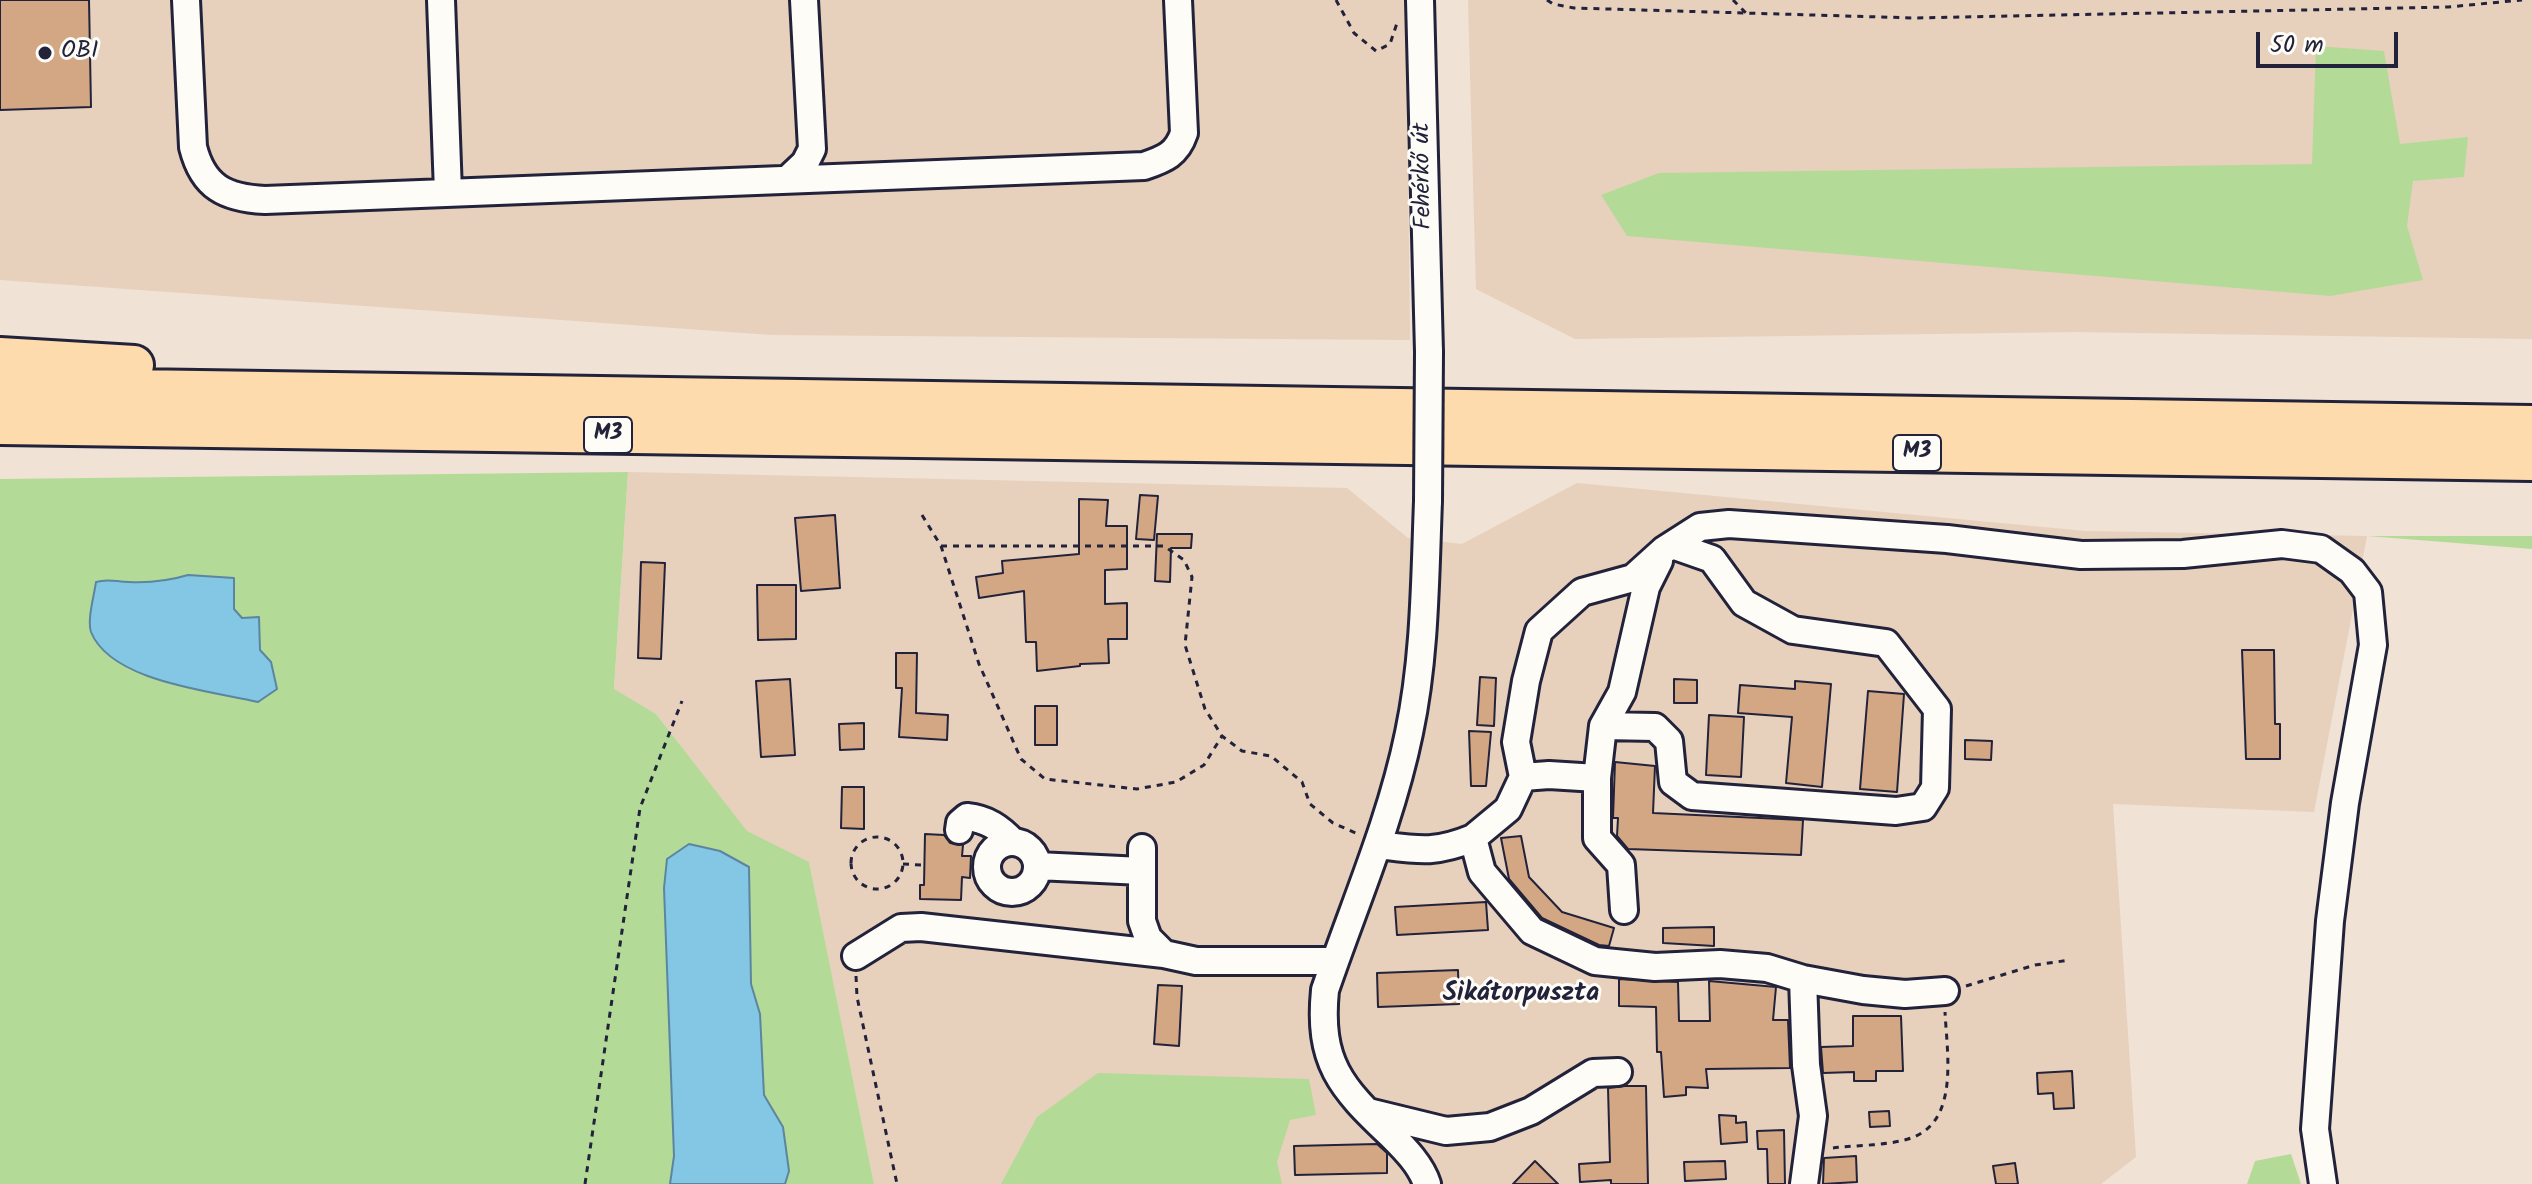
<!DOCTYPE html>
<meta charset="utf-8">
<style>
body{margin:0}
#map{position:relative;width:2532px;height:1184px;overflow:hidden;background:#f0e2d4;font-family:Kalam,sans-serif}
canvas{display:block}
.scale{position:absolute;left:2256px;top:32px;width:142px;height:36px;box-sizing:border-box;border:4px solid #22223b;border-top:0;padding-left:10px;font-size:24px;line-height:28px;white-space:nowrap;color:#22223b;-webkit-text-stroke:6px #fdfcf7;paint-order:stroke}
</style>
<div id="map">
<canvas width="2532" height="1184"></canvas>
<div class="scale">50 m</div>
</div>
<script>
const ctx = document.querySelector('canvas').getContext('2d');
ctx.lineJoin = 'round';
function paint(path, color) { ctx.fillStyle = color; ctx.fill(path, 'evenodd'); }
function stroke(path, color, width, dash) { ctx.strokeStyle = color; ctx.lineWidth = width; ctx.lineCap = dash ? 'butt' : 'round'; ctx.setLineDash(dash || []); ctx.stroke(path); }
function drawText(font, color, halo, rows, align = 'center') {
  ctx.font = font + ' Kalam,sans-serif'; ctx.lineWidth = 6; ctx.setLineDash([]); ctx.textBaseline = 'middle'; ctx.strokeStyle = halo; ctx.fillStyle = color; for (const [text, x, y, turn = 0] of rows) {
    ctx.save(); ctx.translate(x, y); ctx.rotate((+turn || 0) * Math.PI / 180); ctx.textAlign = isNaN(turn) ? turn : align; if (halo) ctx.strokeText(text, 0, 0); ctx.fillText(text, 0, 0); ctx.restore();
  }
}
const built = new Path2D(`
 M 0,0 L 1406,0 L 1410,340 L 772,335 L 0,280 Z
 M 1468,0 L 2532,0 L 2532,339 L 2074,332 L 1575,339 L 1476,289 Z
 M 628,472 L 1347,488 L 1408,538 L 1462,544 L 1577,483 L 2085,531 L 2367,536 L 2314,812 L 2113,804 L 2136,1157 L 2101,1184 L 874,1184 L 809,863 L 747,832 L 656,714 L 614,690 Z`);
const green = new Path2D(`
 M 2316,46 L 2384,51 L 2400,144 L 2468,137 L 2464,177 L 2413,181 L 2407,226 L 2423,280 L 2330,296 L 1627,236 L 1601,195 L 1659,173 L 2312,164 Z
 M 628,472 L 614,689 L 656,714 L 747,831 L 809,862 L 874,1184 L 0,1184 L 0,479 Z
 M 2367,536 L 2532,536 L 2532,549 Z
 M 1098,1073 L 1309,1079 L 1316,1115 L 1290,1120 L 1277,1162 L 1282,1184 L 1001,1184 L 1037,1117 Z
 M 2291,1154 L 2301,1184 L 2247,1184 L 2255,1161 Z`);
const water = new Path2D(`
 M 188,575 L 234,578 L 234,609 L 242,618 L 259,617 L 260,650 L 271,662 L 277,689 L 258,702 C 212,691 111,682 91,632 C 87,620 94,596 96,582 C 108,578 117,582 129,582 C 150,583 168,581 188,575 Z
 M 689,844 L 720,851 L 749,867 L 751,984 L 760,1014 L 764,1095 L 783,1127 L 789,1171 L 785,1184 L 670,1184 L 674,1156 L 664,888 L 667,859 Z`);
const building = new Path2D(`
 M 0,0 L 89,0 L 91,107 L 0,110 Z
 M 1140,495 L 1158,496 L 1154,540 L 1136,539 Z
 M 1079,499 L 1108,500 L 1106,526 L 1127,526 L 1127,569 L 1105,570 L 1105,604 L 1127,603 L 1127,639 L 1108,639 L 1109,663 L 1080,664 L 1080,666 L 1037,671 L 1036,642 L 1026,642 L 1024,591 L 979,598 L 976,577 L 1003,573 L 1002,561 L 1079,554 Z
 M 835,515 L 840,588 L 801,591 L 795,518 Z
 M 1157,534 L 1192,534 L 1191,548 L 1171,548 L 1170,582 L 1155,581 Z
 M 641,562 L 665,563 L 661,659 L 638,658 Z
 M 757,585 L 796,585 L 796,639 L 758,640 Z
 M 2242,650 L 2274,650 L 2275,724 L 2280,724 L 2280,759 L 2246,759 Z
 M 896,653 L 917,653 L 916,713 L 948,715 L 947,740 L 899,737 L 902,688 L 896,688 Z
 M 1480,677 L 1496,678 L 1494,726 L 1477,725 Z
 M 790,679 L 795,755 L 761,757 L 756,681 Z
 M 1674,679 L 1697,680 L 1697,703 L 1674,703 Z
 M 1795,681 L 1831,684 L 1822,787 L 1786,783 L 1792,717 L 1738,713 L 1740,685 L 1795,689 Z
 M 1868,691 L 1904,694 L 1897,792 L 1860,789 Z
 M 1035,706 L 1057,706 L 1057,745 L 1035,745 Z
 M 1709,715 L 1744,717 L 1741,777 L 1706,775 Z
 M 864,723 L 864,749 L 840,750 L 839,724 Z
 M 1469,731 L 1491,732 L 1486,786 L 1471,786 Z
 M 1965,740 L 1992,741 L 1991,760 L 1965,759 Z
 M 1615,762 L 1655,766 L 1653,813 L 1803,820 L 1801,855 L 1628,849 L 1617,836 L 1618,818 L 1613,818 Z
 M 842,787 L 864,787 L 864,829 L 841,828 Z
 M 925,834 L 944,835 L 950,843 L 963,845 L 962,856 L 971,856 L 970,878 L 962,877 L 961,900 L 920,899 L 920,885 L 924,885 Z
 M 1521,836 L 1529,877 L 1562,912 L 1614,928 L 1609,946 L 1599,945 L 1542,918 L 1509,879 L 1501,838 Z
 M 1486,902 L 1488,930 L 1397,935 L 1395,907 Z
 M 1714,927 L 1714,946 L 1663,943 L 1663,928 Z
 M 1458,970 L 1459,1004 L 1378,1007 L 1377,973 Z
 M 1619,979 L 1678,982 L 1679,1021 L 1710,1021 L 1709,981 L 1776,987 L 1773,1020 L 1788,1020 L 1790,1068 L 1706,1069 L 1708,1088 L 1686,1087 L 1686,1095 L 1664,1097 L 1661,1052 L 1657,1052 L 1656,1007 L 1619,1006 Z
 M 1158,985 L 1182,986 L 1179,1046 L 1154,1044 Z
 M 1853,1016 L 1901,1016 L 1903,1071 L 1876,1071 L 1876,1081 L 1854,1081 L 1854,1072 L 1823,1073 L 1821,1047 L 1853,1046 Z
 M 2072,1071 L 2074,1108 L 2054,1109 L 2053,1093 L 2038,1094 L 2037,1073 Z
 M 1625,1086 L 1646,1086 L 1648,1184 L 1611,1184 L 1611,1180 L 1580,1182 L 1579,1164 L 1610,1162 L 1608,1088 Z
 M 1889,1111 L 1890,1126 L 1870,1127 L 1869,1112 Z
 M 1719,1115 L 1736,1116 L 1736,1123 L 1746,1122 L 1747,1142 L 1721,1144 Z
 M 1784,1130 L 1785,1184 L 1768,1184 L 1767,1149 L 1758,1149 L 1757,1131 Z
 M 1377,1144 L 1387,1153 L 1387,1173 L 1295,1175 L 1294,1146 Z
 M 1856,1156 L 1857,1182 L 1823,1184 L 1824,1158 Z
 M 1535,1161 L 1558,1184 L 1513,1184 Z
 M 1725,1161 L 1726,1179 L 1685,1181 L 1684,1162 Z
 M 2015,1163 L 2018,1184 L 1996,1184 L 1993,1166 Z`);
const path = new Path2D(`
 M 1336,0 L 1354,33 L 1376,51 L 1390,44 L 1397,23
 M 1547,0 L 1553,4 L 1574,8 L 1915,18 L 2448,7 L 2522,0
 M 1733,0 L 1747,14
 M 922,515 L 941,546 L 979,664 L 1021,759 L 1045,779 L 1137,789 L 1176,782 L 1204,765 L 1222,736
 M 941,546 L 1164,546 L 1184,560 L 1192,577 L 1185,645 L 1205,709 L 1222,736 L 1242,751 L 1271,756 L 1302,782 L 1310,804 L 1333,823 L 1358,834
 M851 863a26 26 0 1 1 52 0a26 26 0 1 1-52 0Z
 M 903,864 L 922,865
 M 856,976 L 857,997 L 897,1184
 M 1966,986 L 2035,965 L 2070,960
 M 1833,1148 C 1857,1145 1884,1146 1908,1139 C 1960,1124 1947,1054 1945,1012
 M 585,1184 L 640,808 L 682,701`);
const minor = new Path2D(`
 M 186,0 L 193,147 C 203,187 225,198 265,200 L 1144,166 C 1165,159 1177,154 1184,133 L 1178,0
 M 441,0 L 448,192
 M 1420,0 L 1429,352
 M 788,179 L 805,163 L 812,149 L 804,0
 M 1603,726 L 1655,727 L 1669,741 L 1673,782 L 1692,796 L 1896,811 L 1923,807 L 1935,788 L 1937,709 L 1886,643 L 1793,630 L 1744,603 L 1712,559 L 1672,545
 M 1523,777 L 1516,742 L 1526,681 L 1539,631 L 1582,592 L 1633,578 L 1664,550 L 1700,527 L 1729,524 L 1947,539 L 2081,555 L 2183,554 L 2282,544 L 2321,549 L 2352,571 L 2368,592 L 2373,645 L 2345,803 L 2330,921 L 2315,1129 L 2323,1184
 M 1597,778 L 1603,726 L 1622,692 L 1646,587 L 1659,561
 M 959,830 L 960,823 L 967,817 C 987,819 1000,828 1013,842
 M 1473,838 L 1508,809 L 1523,777 L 1549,775 L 1597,778 L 1597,838 L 1621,865 L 1624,910
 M987 867a25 25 0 1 1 50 0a25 25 0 1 1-50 0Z
 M 1378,845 C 1418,850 1434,854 1473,838 L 1482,872 L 1532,931 L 1595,961 L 1655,967 L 1720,964 L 1767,968 L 1803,979 L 1863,990 L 1905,994 L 1945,991
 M 1142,848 L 1142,921 L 1148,938 L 1164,954 L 1196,961 L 1335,961
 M 1037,866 L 1142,871
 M 856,956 L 901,928 L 921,927 L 1164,954
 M 1803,979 L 1806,1065 L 1813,1116 L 1804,1184
 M 1368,1112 L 1446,1131 L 1490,1127 L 1531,1111 L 1593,1073 L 1618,1072
 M 1427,1184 C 1421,1165 1405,1149 1391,1135 C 1340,1087 1318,1062 1325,990 C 1354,905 1391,821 1409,733 C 1425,658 1425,579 1428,501`);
const highway = new Path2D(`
 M 0,357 L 134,365
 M 0,387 L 2532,425
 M 0,425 L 2532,461`);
const minorBridge = new Path2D(`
 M 1428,501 L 1429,352`);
const markers = [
 [45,53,8,"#22223b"]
];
const shields = [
 [608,435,48],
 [1917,453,48]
];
const shieldNames = [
 ["M3",608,435],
 ["M3",1917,453]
];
const poiNames = [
 ["OBI",61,53]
];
const streetNames = [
 ["Fehérkő út",1425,176,-91]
];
const neighbourhoodNames = [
 ["Sikátorpuszta",1521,996]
];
paint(built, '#e7d0bc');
paint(green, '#b3db97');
paint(water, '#83c7e4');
stroke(water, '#5c85a0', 2);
paint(building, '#d3a784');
stroke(building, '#22223b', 2);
stroke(minor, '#22223b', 32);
stroke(highway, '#22223b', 44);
stroke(path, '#22223b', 3, [6, 6]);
stroke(minor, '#fdfcf7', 26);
stroke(highway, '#fedbac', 38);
stroke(minorBridge, '#22223b', 32, []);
stroke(minorBridge, '#fdfcf7', 26);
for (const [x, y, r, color] of markers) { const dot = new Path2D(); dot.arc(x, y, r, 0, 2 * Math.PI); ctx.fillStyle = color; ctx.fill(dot); stroke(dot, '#fdfcf7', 3); }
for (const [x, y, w] of shields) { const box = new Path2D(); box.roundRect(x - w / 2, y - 18, w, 36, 6); ctx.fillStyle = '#fdfcf7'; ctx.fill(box); stroke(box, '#22223b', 2); }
drawText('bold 22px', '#22223b', null, shieldNames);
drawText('24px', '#22223b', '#fdfcf7', poiNames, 'left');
drawText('24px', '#22223b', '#fdfcf7', streetNames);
drawText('bold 26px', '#22223b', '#fdfcf7', neighbourhoodNames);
</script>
